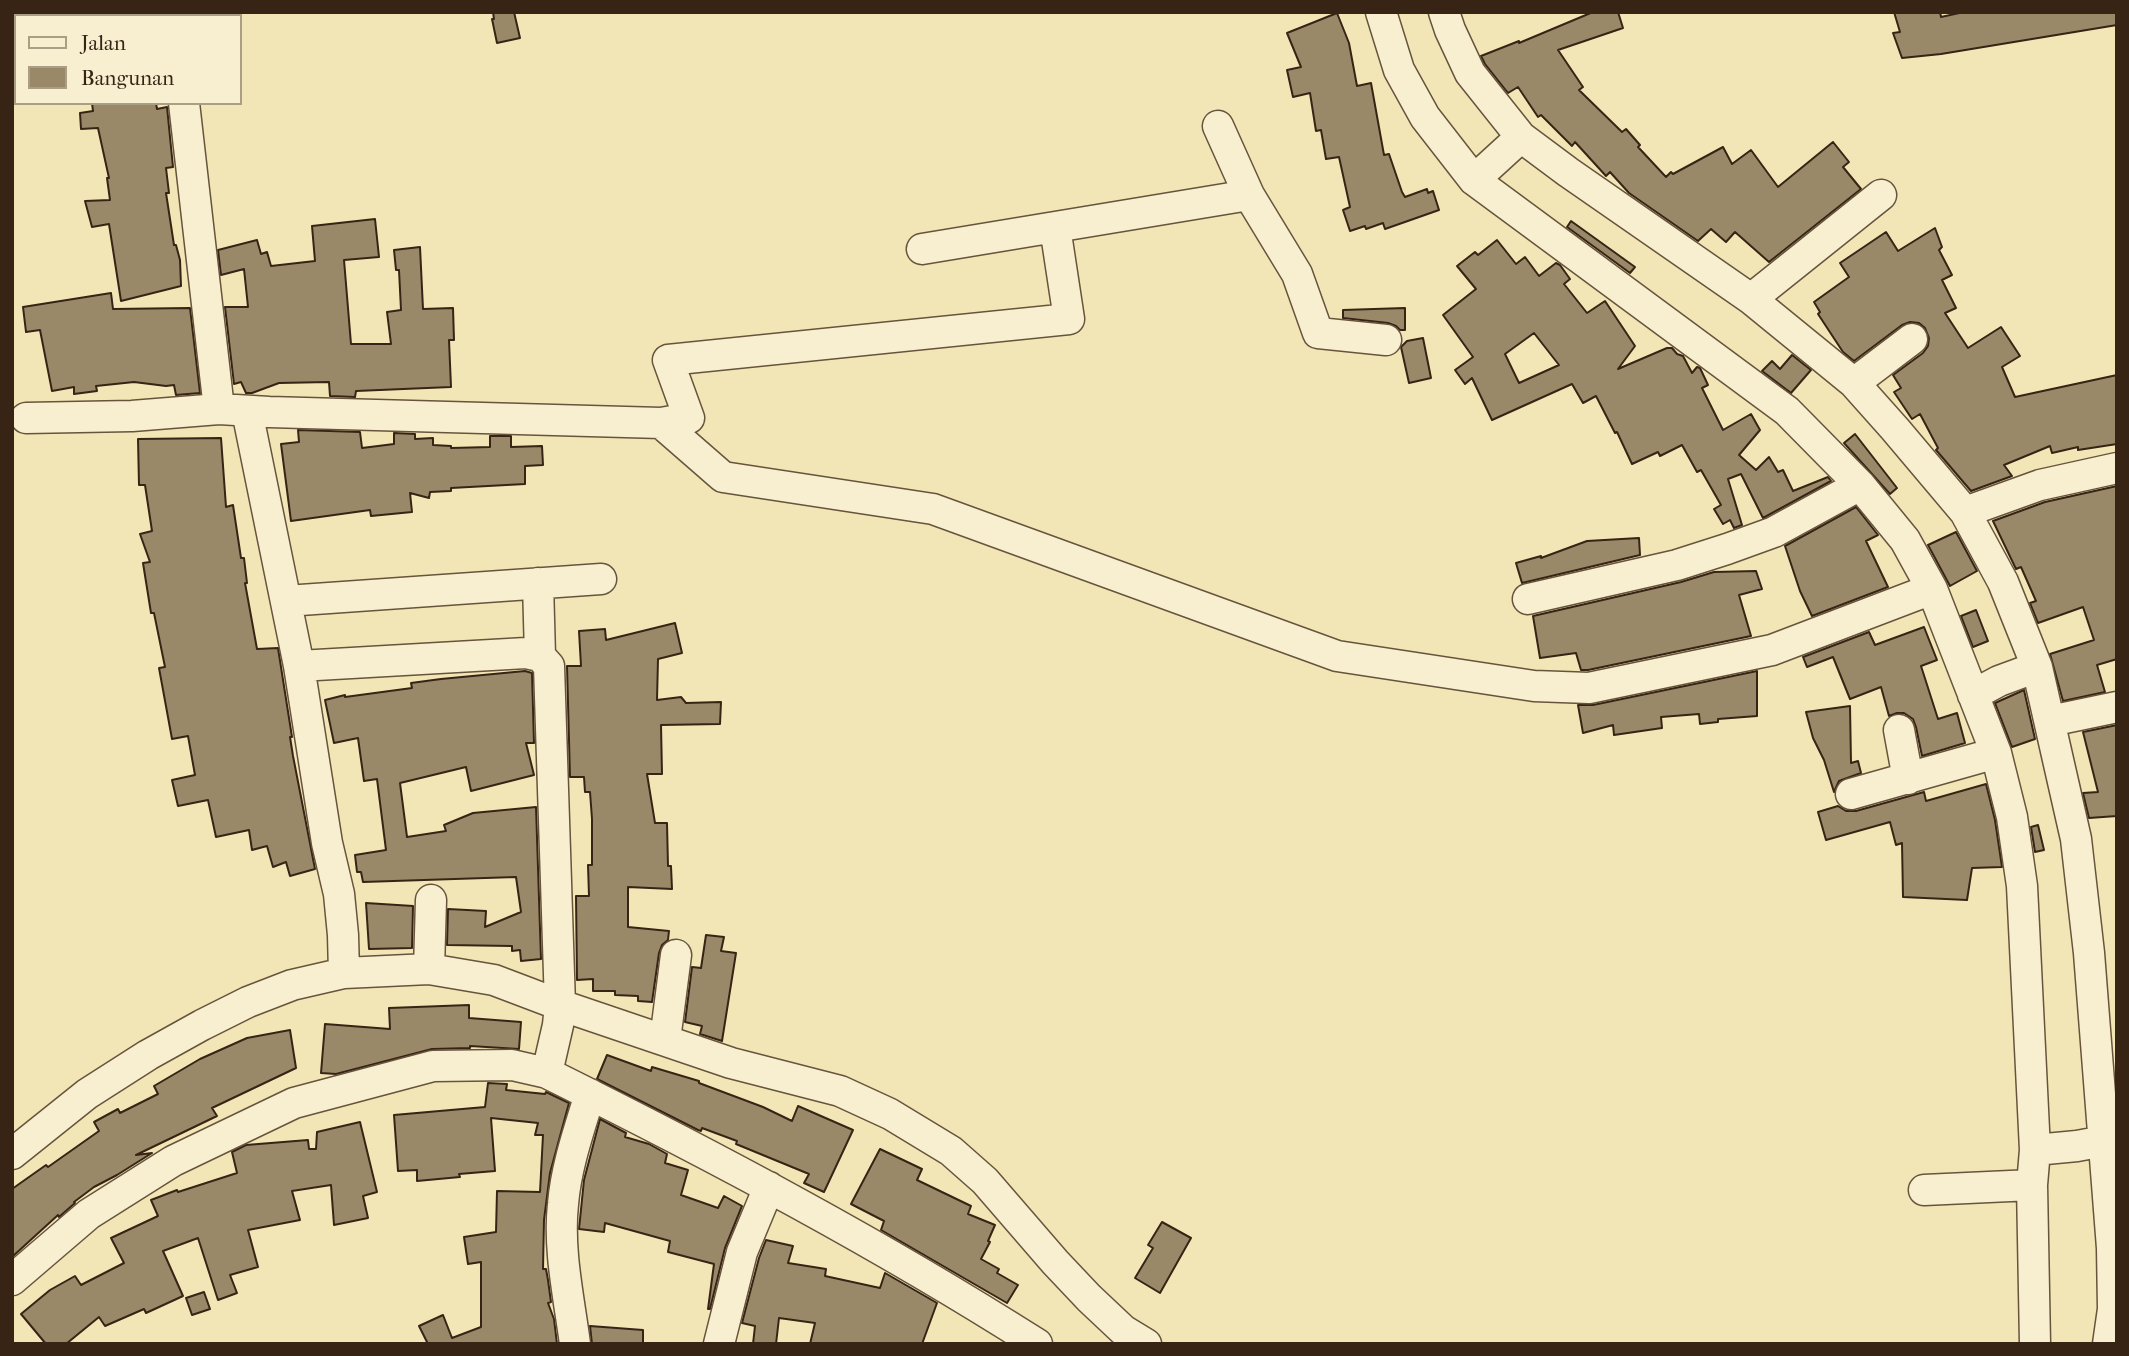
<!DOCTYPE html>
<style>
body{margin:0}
#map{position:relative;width:2129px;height:1356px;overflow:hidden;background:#f3e6b6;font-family:"IM FELL French Canon",serif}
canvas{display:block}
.frame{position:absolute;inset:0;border:14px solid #372415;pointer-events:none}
.legend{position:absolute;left:14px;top:14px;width:228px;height:91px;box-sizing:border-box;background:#f7efd0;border:2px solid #aa9e85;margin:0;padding:9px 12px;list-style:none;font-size:21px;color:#372415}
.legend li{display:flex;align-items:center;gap:14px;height:35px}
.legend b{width:35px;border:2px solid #aa9e85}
</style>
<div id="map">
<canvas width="2129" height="1356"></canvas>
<div class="frame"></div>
<ul class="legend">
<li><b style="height:9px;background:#f7efd0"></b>Jalan</li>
<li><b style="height:19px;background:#998969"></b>Bangunan</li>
</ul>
</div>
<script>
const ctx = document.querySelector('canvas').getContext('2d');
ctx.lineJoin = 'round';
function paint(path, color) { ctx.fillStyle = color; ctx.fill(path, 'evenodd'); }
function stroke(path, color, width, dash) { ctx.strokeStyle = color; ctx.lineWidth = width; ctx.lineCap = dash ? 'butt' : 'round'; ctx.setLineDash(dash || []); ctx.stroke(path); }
const building = new Path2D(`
 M 493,12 L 514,12 L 520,38 L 497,43 L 492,19 L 494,19 Z
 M 1593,12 L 1618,12 L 1623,28 L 1558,50 L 1583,87 L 1579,90 L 1622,132 L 1626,129 L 1640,145 L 1638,147 L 1666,177 L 1671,172 L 1673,174 L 1723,147 L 1732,164 L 1751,150 L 1778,187 L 1833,142 L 1849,162 L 1843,167 L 1861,189 L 1769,262 L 1735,232 L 1726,242 L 1711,229 L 1698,241 L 1629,193 L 1610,172 L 1606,176 L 1575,142 L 1572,146 L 1541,115 L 1538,117 L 1518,87 L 1508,93 L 1485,64 L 1481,56 L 1519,41 L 1519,43 Z
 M 1894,12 L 1940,12 L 1941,17 L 1964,12 L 2117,12 L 2117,25 L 1941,54 L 1902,58 L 1893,33 L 1900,32 Z
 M 1337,13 L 1349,43 L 1357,86 L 1371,83 L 1384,155 L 1389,154 L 1402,192 L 1405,197 L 1427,189 L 1428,193 L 1433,191 L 1439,210 L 1385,229 L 1383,223 L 1366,229 L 1365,226 L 1350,231 L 1343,210 L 1350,207 L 1339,157 L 1326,159 L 1321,130 L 1316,131 L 1310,93 L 1293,97 L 1287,70 L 1301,67 L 1287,33 Z
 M 92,103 L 156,103 L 157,109 L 167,107 L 173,167 L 166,168 L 169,193 L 166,193 L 174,245 L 176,245 L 180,260 L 181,286 L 121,301 L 109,224 L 92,227 L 85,201 L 110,200 L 107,178 L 109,178 L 98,128 L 81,129 L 80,113 L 93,111 Z
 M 375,219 L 379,257 L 344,260 L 351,344 L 391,344 L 387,312 L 401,310 L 399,270 L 396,270 L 394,250 L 420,247 L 423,309 L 453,308 L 454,340 L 449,340 L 451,387 L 356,391 L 355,397 L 330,396 L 329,382 L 279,383 L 252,393 L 246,393 L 241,382 L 234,384 L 225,307 L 248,307 L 244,269 L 221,275 L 218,250 L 257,240 L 261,254 L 267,252 L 271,266 L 315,261 L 312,226 Z
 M 1571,221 L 1635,267 L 1630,273 L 1567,227 Z
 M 1935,228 L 1942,247 L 1939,250 L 1952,275 L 1942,280 L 1956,308 L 1945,313 L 1968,348 L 2001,327 L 2020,356 L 2002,367 L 2015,397 L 2117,375 L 2117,444 L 2078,450 L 2078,447 L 2052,453 L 2050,446 L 2004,465 L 2012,476 L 1971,491 L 1936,450 L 1938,448 L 1920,414 L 1912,419 L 1894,392 L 1901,388 L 1893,375 L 1923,353 L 1928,346 L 1929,338 L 1925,328 L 1919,323 L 1910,322 L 1902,325 L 1854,361 L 1843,352 L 1818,314 L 1820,312 L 1814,302 L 1849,277 L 1840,263 L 1886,232 L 1898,251 Z
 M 1497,240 L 1516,264 L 1525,257 L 1539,276 L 1556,263 L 1560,265 L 1570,279 L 1564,284 L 1587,313 L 1605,301 L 1635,346 L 1618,369 L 1667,348 L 1672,348 L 1677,354 L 1683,356 L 1692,373 L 1697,367 L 1700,368 L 1708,385 L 1702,388 L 1723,430 L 1751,414 L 1760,430 L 1739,455 L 1756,470 L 1769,457 L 1778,472 L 1783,470 L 1793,491 L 1828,477 L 1831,481 L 1763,518 L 1741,474 L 1728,479 L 1742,525 L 1734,528 L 1730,520 L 1723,524 L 1714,509 L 1721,505 L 1701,470 L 1697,472 L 1682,445 L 1660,456 L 1658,452 L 1632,464 L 1617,432 L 1615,433 L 1596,396 L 1583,403 L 1572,384 L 1492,420 L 1472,378 L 1465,384 L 1455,370 L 1473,357 L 1443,315 L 1476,289 L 1457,266 L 1475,252 L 1478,255 ZM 1534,333 L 1559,365 L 1519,383 L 1505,354 Z
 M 111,293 L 113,309 L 190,308 L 200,393 L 176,395 L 174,385 L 166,386 L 134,382 L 96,386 L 97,391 L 74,394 L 74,387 L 52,391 L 40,330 L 26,332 L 23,307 Z
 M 1405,308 L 1405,330 L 1400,330 L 1396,326 L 1388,323 L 1343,318 L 1343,310 Z
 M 1423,338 L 1431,378 L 1409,383 L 1401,347 L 1407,341 Z
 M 1792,355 L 1811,370 L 1791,393 L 1762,371 L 1772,361 L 1780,369 Z
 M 298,430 L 360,432 L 362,448 L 394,444 L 394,433 L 415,434 L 415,439 L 433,438 L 433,445 L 451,446 L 451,448 L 490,447 L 490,436 L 511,436 L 511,447 L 542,446 L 543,465 L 525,466 L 525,484 L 451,488 L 451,491 L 430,492 L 429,498 L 410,493 L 412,512 L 371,516 L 370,510 L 291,521 L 281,444 L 299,442 Z
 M 1855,434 L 1897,488 L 1890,494 L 1844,443 Z
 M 221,438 L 226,507 L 233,505 L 241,558 L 244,558 L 247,583 L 245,583 L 257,649 L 278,648 L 292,737 L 290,737 L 293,756 L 315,869 L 290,876 L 286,862 L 273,867 L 267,846 L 252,850 L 249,830 L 216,837 L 208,800 L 178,806 L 172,780 L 195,775 L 188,736 L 172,739 L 159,668 L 165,667 L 154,613 L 151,613 L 143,563 L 150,562 L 140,534 L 152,531 L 145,485 L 139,485 L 138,439 Z
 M 2117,486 L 2117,659 L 2097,665 L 2105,692 L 2063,701 L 2050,654 L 2094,640 L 2083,607 L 2038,623 L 2030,603 L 2036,601 L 2021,567 L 2016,569 L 1993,521 L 2045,502 Z
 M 1856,507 L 1878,535 L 1866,541 L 1888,587 L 1812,616 L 1800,591 L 1785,546 Z
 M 1956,532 L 1977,571 L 1950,586 L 1928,545 Z
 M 1639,538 L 1640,555 L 1522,583 L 1516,563 L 1541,556 L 1541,558 L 1587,541 Z
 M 1756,571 L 1762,589 L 1739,595 L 1751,636 L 1588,670 L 1581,670 L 1576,653 L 1540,658 L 1533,616 L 1681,582 L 1714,572 Z
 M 1976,610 L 1988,641 L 1973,647 L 1961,616 Z
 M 675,623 L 682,653 L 658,659 L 657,700 L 681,697 L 686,703 L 721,702 L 720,724 L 661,725 L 662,774 L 647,774 L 655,823 L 667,823 L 668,866 L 671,866 L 672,889 L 628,887 L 628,927 L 669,931 L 668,940 L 662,945 L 659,953 L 652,1002 L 638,1001 L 638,996 L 615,995 L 615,991 L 593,991 L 593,979 L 577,980 L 576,896 L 589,896 L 588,865 L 592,865 L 592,819 L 590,792 L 585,792 L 584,777 L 570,777 L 567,666 L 581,666 L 579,631 L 605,629 L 606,640 Z
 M 1924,627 L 1937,660 L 1921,666 L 1938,719 L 1957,713 L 1965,743 L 1922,756 L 1916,727 L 1913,719 L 1904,713 L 1897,713 L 1889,716 L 1881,687 L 1850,699 L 1833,657 L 1807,667 L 1803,657 L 1869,632 L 1875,645 Z
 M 525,671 L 532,673 L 534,743 L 526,743 L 534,775 L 471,791 L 466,767 L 400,783 L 407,837 L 446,831 L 444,825 L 473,813 L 536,807 L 541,959 L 521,961 L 520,950 L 512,951 L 512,946 L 447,945 L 448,909 L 486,911 L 485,927 L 521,912 L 516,877 L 363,882 L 361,872 L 357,872 L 355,855 L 386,850 L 377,779 L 364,781 L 358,738 L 334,743 L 325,700 L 345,695 L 345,697 L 412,688 L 411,683 L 441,679 Z
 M 1757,671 L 1757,716 L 1718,719 L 1718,722 L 1700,724 L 1699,714 L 1661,717 L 1662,728 L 1614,735 L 1613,725 L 1583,733 L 1578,705 L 1593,705 Z
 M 2024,690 L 2035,739 L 2012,747 L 1995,703 Z
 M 1850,706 L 1851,763 L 1858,761 L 1861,773 L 1839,781 L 1834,792 L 1824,760 L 1813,738 L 1806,712 Z
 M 2117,725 L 2117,816 L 2089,818 L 2083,793 L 2098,792 L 2083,732 Z
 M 1986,784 L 1995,820 L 2002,867 L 1972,868 L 1967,900 L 1903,897 L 1902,843 L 1896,845 L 1890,822 L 1826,840 L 1818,812 L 1838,806 L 1846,811 L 1856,811 L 1924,792 L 1926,801 Z
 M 2038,825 L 2044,850 L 2035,852 L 2031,827 Z
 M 366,903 L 413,906 L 412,948 L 369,949 Z
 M 706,935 L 724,937 L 721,951 L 736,953 L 722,1041 L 700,1034 L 702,1026 L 685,1022 L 692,967 L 701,968 Z
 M 469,1005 L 469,1018 L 521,1022 L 519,1049 L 470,1046 L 470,1048 L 432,1049 L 336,1074 L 321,1073 L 325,1024 L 390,1029 L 389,1008 Z
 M 290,1030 L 296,1068 L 212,1108 L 217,1116 L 136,1155 L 152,1153 L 117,1175 L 94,1187 L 74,1202 L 75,1203 L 59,1217 L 58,1215 L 12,1257 L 12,1189 L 46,1165 L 48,1167 L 99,1131 L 94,1122 L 118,1109 L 120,1113 L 158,1094 L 154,1086 L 200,1059 L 247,1038 Z
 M 607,1055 L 651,1071 L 652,1067 L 699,1081 L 699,1083 L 763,1107 L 792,1121 L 798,1106 L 853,1130 L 824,1192 L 804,1183 L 809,1174 L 736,1144 L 737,1141 L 702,1128 L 701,1131 L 698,1130 L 597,1079 Z
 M 488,1083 L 507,1084 L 506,1090 L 545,1094 L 546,1092 L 569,1103 L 550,1173 L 544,1220 L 543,1269 L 546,1269 L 548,1280 L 551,1302 L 548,1303 L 554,1319 L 557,1344 L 428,1344 L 419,1326 L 443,1315 L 452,1338 L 481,1327 L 481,1262 L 468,1264 L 464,1237 L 496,1232 L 497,1191 L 540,1192 L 543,1135 L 535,1135 L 538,1123 L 491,1118 L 495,1171 L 459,1174 L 460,1177 L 417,1181 L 417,1170 L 398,1171 L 394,1115 L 485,1107 Z
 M 600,1119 L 626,1133 L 625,1137 L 649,1144 L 667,1154 L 665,1163 L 688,1170 L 681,1195 L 718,1208 L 724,1196 L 742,1206 L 725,1248 L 710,1309 L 708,1309 L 714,1264 L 668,1252 L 670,1241 L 605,1223 L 604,1232 L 579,1229 L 584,1180 Z
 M 360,1122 L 377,1192 L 363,1196 L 368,1218 L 334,1225 L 331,1185 L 292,1191 L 300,1220 L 248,1230 L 258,1267 L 230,1275 L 237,1293 L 218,1300 L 198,1238 L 163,1251 L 183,1296 L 146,1313 L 144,1309 L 105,1326 L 99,1317 L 66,1344 L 46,1344 L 21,1314 L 50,1290 L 75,1276 L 81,1285 L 124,1263 L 111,1238 L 158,1216 L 151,1200 L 177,1190 L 178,1192 L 237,1173 L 232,1152 L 246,1145 L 308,1140 L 309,1149 L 316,1149 L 317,1132 Z
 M 880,1149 L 922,1169 L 917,1180 L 971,1206 L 968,1214 L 995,1225 L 988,1241 L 990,1242 L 981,1259 L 999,1269 L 997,1273 L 1018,1285 L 1007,1303 L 881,1230 L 884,1221 L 851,1204 Z
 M 1162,1222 L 1191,1238 L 1160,1293 L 1135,1278 L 1153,1248 L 1148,1245 Z
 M 766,1240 L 793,1246 L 788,1263 L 826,1269 L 825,1276 L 880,1288 L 885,1273 L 937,1303 L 922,1344 L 810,1344 L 815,1323 L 779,1318 L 776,1344 L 753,1344 L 755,1326 L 742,1323 L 759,1258 Z
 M 204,1292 L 210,1309 L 192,1315 L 186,1298 Z
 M 590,1326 L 643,1330 L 643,1344 L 592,1344 Z`);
const minor = new Path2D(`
 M 1381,12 L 1399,70 L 1425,117 L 1474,180 L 1787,411 L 1860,485 L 1905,540 L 1932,589 L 1996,753 L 2012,817 L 2022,886 L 2035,1150 L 2032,1185 L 2035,1344
 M 1444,12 L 1450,30 L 1470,73 L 1521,137 L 1568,172 L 1751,299 L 1854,383 L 1895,429 L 1965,512 L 2003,582 L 2037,667 L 2076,839 L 2089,953 L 2112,1248 L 2113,1309 L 2108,1344
 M 176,16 L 176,12
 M 1474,180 L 1521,137
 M 1249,195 L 1297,274 L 1318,333 L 1386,340
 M 922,249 L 1249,195 L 1218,126
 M 1751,299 L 1881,195
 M 1854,383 L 1912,339
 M 219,409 L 269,412 L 661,423 L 723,477 L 933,509 L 1337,656 L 1534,686 L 1589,688 L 1772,650 L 1932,589
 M 247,411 L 299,666 L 327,843 L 339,894 L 343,935 L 344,973
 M 26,418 L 132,416 L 219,409 L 184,103
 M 661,423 L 689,418 L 668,360 L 1069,319 L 1055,227
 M 1965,512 L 2040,485 L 2117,468
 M 538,583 L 540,656
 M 1528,599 L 1677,565 L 1727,549 L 1774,532 L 1860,485
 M 286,601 L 601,579
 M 299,666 L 526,653 L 540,656 L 549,666 L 560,1005 L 558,1025 L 547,1073
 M 1973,695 L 1999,681 L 2037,667
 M 2050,721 L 2117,707
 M 1899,730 L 1908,779
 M 1851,794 L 1996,753
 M 429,969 L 431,900
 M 665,1040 L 676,955
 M 2035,1150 L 2077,1146 L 2104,1141
 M 12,1154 L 87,1094 L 148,1055 L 202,1025 L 248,1002 L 292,985 L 344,973 L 429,969 L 494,980 L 560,1005 L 731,1063 L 840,1091 L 890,1114 L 951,1151 L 985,1181 L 1055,1262 L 1089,1298 L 1123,1330 L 1146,1344
 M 1924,1190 L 2032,1185
 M 12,1280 L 89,1214 L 173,1161 L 294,1103 L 433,1066 L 512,1065 L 547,1073 C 714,1156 880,1244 1037,1344
 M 575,1344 C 569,1298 558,1250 563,1204 C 566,1167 579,1130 590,1094
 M 719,1344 L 742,1252 L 769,1187`);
paint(building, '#998969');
stroke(building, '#372415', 2);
stroke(minor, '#66543d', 33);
stroke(minor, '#f7efd0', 30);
</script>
